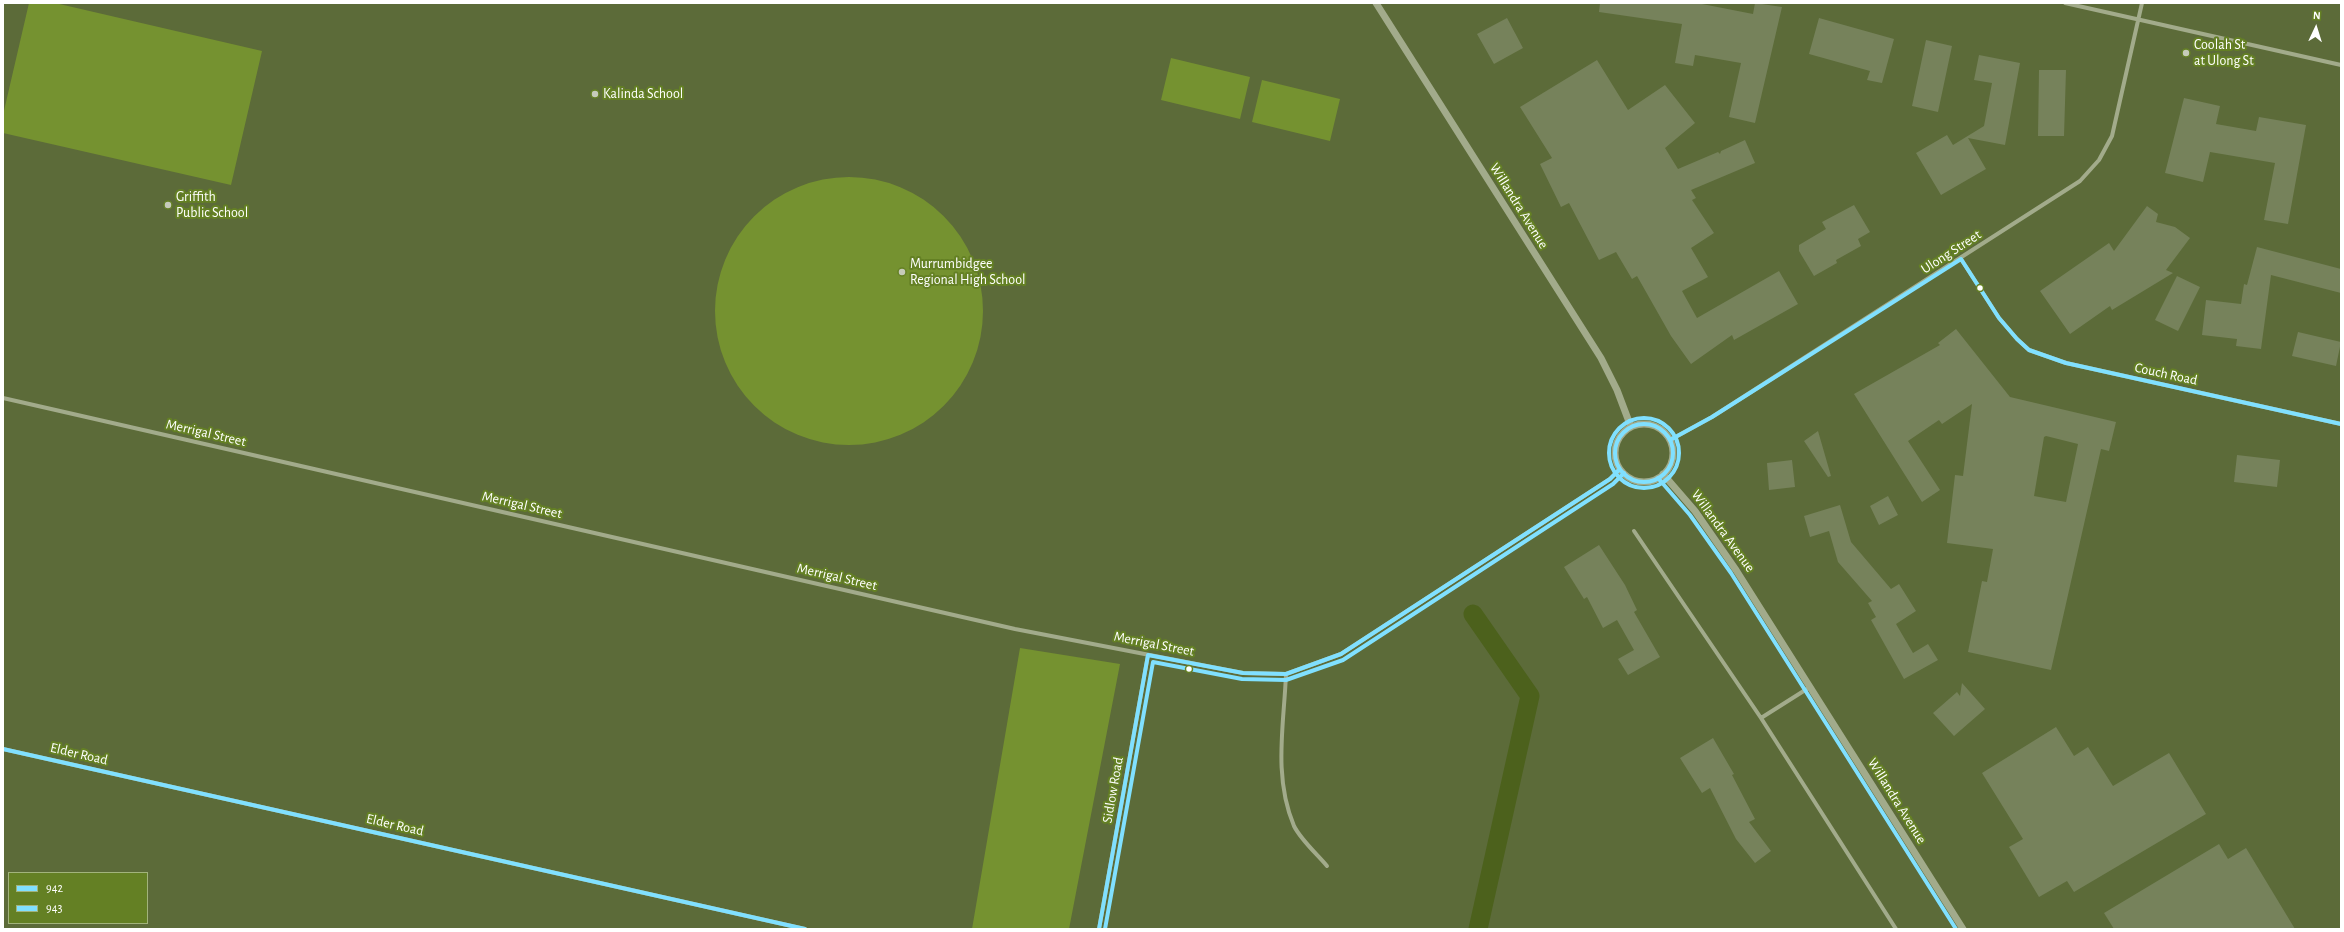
<!DOCTYPE html>
<style>
body{margin:0}
#map{position:relative;width:2344px;height:932px;overflow:hidden;background:#5c6b39;font-family:"Alegreya Sans",sans-serif}
canvas{display:block}
.frame{position:absolute;inset:0;border:4px solid #fff;pointer-events:none}
.legend{position:absolute;left:8px;top:872px;width:140px;height:52px;box-sizing:border-box;background:#648024;border:1px solid #a2b37c;margin:0;padding:5px 7px;list-style:none;font-size:12px;color:#fff}
.legend li{display:flex;align-items:center;gap:8px;height:20px}
.legend b{width:20px;border:1px solid #a2b37c}
.north{position:absolute;left:2296px;top:8px;width:40px;height:40px;-webkit-text-stroke:3px #648024;paint-order:stroke;rotate:4deg;font-size:11px;font-weight:700;line-height:16px;text-align:center;color:#fff}
.north::after{content:'';display:block;margin:auto;width:14px;height:18px;background:#fff;clip-path:polygon(50% 0,100% 100%,50% 72%,0 100%)}
</style>
<div id="map">
<canvas width="2344" height="932"></canvas>
<div class="frame"></div>
<ul class="legend">
<li><b style="height:5px;background:#80e0ff"></b>942</li>
<li><b style="height:5px;background:#80e0ff"></b>943</li>
</ul>
<div class="north">N</div>
</div>
<script>
const ctx = document.querySelector('canvas').getContext('2d');
ctx.lineJoin = 'round';
function paint(path, color) { ctx.fillStyle = color; ctx.fill(path, 'evenodd'); }
function stroke(path, color, width, dash) { ctx.strokeStyle = color; ctx.lineWidth = width; ctx.lineCap = dash ? 'butt' : 'round'; ctx.setLineDash(dash || []); ctx.stroke(path); }
function drawText(font, color, halo, rows, align = 'center') {
  ctx.font = font + ' "Alegreya Sans",sans-serif'; ctx.lineWidth = 4; ctx.setLineDash([]); ctx.textBaseline = 'middle'; ctx.strokeStyle = halo; ctx.fillStyle = color; for (const [text, x, y, turn = 0] of rows) {
    ctx.save(); ctx.translate(x, y); ctx.rotate((+turn || 0) * Math.PI / 180); ctx.textAlign = isNaN(turn) ? turn : align; if (halo) ctx.strokeText(text, 0, 0); ctx.fillText(text, 0, 0); ctx.restore();
  }
}
const green = new Path2D(`
 M 29,3 L 55,3 L 262,51 L 231,185 L 3,133 L 3,115 Z
 M 1171,58 L 1250,77 L 1240,119 L 1161,100 Z
 M 1262,80 L 1340,99 L 1330,141 L 1252,122 Z
 M715 311a134 134 0 1 1 268 0a134 134 0 1 1-268 0Z
 M 1020,648 L 1120,664 L 1069,929 L 972,929 Z`);
const canal = new Path2D(`
 M 1473,614 L 1530,696 L 1478,929`);
const building = new Path2D(`
 M 1600,3 L 1697,3 L 1753,14 L 1755,3 L 1782,7 L 1755,123 L 1729,117 L 1741,63 L 1695,55 L 1693,66 L 1675,63 L 1682,24 L 1599,12 Z
 M 1507,18 L 1523,48 L 1494,64 L 1477,34 Z
 M 1819,18 L 1894,39 L 1882,83 L 1867,80 L 1870,71 L 1809,54 Z
 M 1926,40 L 1952,46 L 1938,112 L 1912,106 Z
 M 1979,55 L 2020,63 L 2005,145 L 1968,138 L 1986,169 L 1941,195 L 1916,153 L 1947,135 L 1953,145 L 1984,126 L 1992,83 L 1974,80 Z
 M 1597,60 L 1628,110 L 1665,85 L 1695,123 L 1665,148 L 1678,169 L 1718,152 L 1720,154 L 1721,151 L 1745,140 L 1755,163 L 1691,190 L 1696,198 L 1692,200 L 1714,233 L 1691,248 L 1708,277 L 1682,291 L 1697,318 L 1779,271 L 1798,304 L 1734,340 L 1732,335 L 1691,364 L 1671,336 L 1637,276 L 1632,279 L 1616,252 L 1599,260 L 1569,203 L 1561,207 L 1540,164 L 1552,158 L 1520,107 Z
 M 2039,70 L 2066,70 L 2064,136 L 2038,136 Z
 M 2184,98 L 2220,106 L 2216,124 L 2256,131 L 2259,117 L 2306,125 L 2288,224 L 2264,220 L 2275,163 L 2210,152 L 2203,182 L 2165,173 Z
 M 1854,205 L 1870,232 L 1858,239 L 1861,246 L 1836,260 L 1837,263 L 1814,276 L 1799,251 L 1799,245 L 1826,229 L 1822,222 Z
 M 2147,206 L 2158,214 L 2156,222 L 2175,227 L 2190,238 L 2166,270 L 2173,273 L 2112,310 L 2110,306 L 2070,334 L 2040,291 L 2109,243 L 2114,251 Z
 M 2257,247 L 2341,269 L 2341,293 L 2271,275 L 2261,349 L 2236,346 L 2237,339 L 2202,335 L 2206,300 L 2241,304 L 2244,284 L 2247,285 Z
 M 2177,276 L 2200,287 L 2178,331 L 2155,320 Z
 M 1956,329 L 2010,397 L 2116,422 L 2109,451 L 2101,449 L 2051,670 L 1968,652 L 1982,581 L 1987,582 L 1993,549 L 1947,543 L 1955,475 L 1963,476 L 1972,404 L 1942,424 L 1939,420 L 1908,441 L 1940,490 L 1922,502 L 1854,394 L 1940,345 L 1938,343 ZM 2046,436 L 2078,444 L 2066,502 L 2034,496 L 2044,437 Z
 M 2298,332 L 2341,342 L 2336,366 L 2292,356 Z
 M 1818,431 L 1831,476 L 1828,477 L 1804,441 Z
 M 2237,455 L 2280,460 L 2277,487 L 2234,482 Z
 M 1792,460 L 1795,487 L 1769,490 L 1767,463 Z
 M 1888,496 L 1898,515 L 1879,525 L 1870,506 Z
 M 1840,505 L 1851,542 L 1891,589 L 1899,584 L 1916,611 L 1896,624 L 1913,653 L 1928,644 L 1938,660 L 1904,679 L 1871,620 L 1876,617 L 1868,603 L 1872,601 L 1838,562 L 1829,531 L 1810,537 L 1804,516 Z
 M 1599,545 L 1625,585 L 1637,610 L 1634,612 L 1660,657 L 1628,675 L 1618,659 L 1634,650 L 1617,620 L 1603,628 L 1587,597 L 1584,599 L 1564,567 Z
 M 1962,683 L 1985,709 L 1954,736 L 1933,713 L 1957,692 L 1960,696 Z
 M 2056,727 L 2074,756 L 2088,747 L 2113,786 L 2169,753 L 2206,814 L 2074,892 L 2067,881 L 2039,897 L 2009,847 L 2023,839 L 1982,773 Z
 M 1713,738 L 1734,774 L 1732,775 L 1755,819 L 1749,822 L 1771,851 L 1755,863 L 1736,839 L 1710,788 L 1702,793 L 1680,758 Z
 M 2219,844 L 2228,859 L 2246,848 L 2295,929 L 2114,929 L 2104,913 Z`);
const minor = new Path2D(`
 M 2065,3 L 2341,65
 M 1961,259 L 1999,318 L 2017,339 L 2029,350 L 2066,363 L 2341,424
 M 3,398 L 1015,629 L 1243,673 L 1286,674 L 1341,654 L 1610,479 L 1620,469
 M 1670,440 L 1712,417 L 2080,181 L 2099,160 L 2112,136 L 2142,3
 M 1634,531 L 1761,718 L 1896,929
 M 1286,674 C 1284,725 1273,776 1294,826 C 1301,840 1317,854 1327,866
 M 1761,718 L 1810,687
 M 3,749 L 805,929
 M 1099,929 L 1148,655`);
const tertiary = new Path2D(`
 M 1376,3 L 1601,358 L 1617,390 L 1631,427
 M1615 453a29 29 0 1 1 58 0a29 29 0 1 1-58 0Z
 M 1663,474 L 1695,511 L 1736,570 L 1963,929`);
const bus1 = new Path2D(`
 M1615 453a29 29 0 1 1 58 0a29 29 0 1 1-58 0Z
 M 1670,440 L 1712,417 L 1961,259 L 1999,318 L 2017,339 L 2029,350 L 2066,363 L 2341,424
 M 3,749 L 805,929
 M 1099,929 L 1148,655 L 1243,673 L 1286,674 L 1341,654 L 1610,479 L 1620,469`);
const bus2 = new Path2D(`
 M1609 453a35 35 0 1 1 70 0a35 35 0 1 1-70 0Z
 M 1658,478 L 1690,515 L 1731,573 L 1956,929
 M 1105,929 L 1153,662 L 1242,679 L 1286,680 L 1343,660 L 1613,484 L 1624,473`);
const markers = [
 [2186,53,4,"#c6cbba"],
 [595,94,4,"#c6cbba"],
 [168,205,4,"#c6cbba"],
 [902,272,4,"#c6cbba"],
 [1980,288,3.5,"#fff"],
 [1189,669,3.5,"#fff"]
];
const poiNames = [
 ["Coolah St",2194,45],
 ["at Ulong St",2194,61],
 ["Kalinda School",603,94],
 ["Griffith",176,197],
 ["Public School",176,213],
 ["Murrumbidgee",910,264],
 ["Regional High School",910,280]
];
const streetNames = [
 ["Willandra Avenue",1519,206,58],
 ["Ulong Street",1951,252,-33],
 ["Couch Road",2166,374,12],
 ["Merrigal Street",206,433,13],
 ["Merrigal Street",522,505,13],
 ["Willandra Avenue",1723,531,54],
 ["Merrigal Street",837,577,13],
 ["Merrigal Street",1154,644,11],
 ["Elder Road",79,754,13],
 ["Sidlow Road",1113,790,-80],
 ["Willandra Avenue",1897,801,58],
 ["Elder Road",395,825,13]
];
paint(green, '#759230');
stroke(canal, '#4c611c', 19);
paint(building, '#76825b');
stroke(minor, '#a2ab8b', 4);
stroke(tertiary, '#a2ab8b', 7);
stroke(bus1, '#80e0ff', 4);
stroke(bus2, '#80e0ff', 4);
for (const [x, y, r, color] of markers) { const dot = new Path2D(); dot.arc(x, y, r, 0, 2 * Math.PI); ctx.fillStyle = color; ctx.fill(dot); stroke(dot, '#648024', 1.5); }
drawText('14px', '#fff', '#648024', poiNames, 'left');
drawText('14px', '#fff', '#648024', streetNames);
</script>
